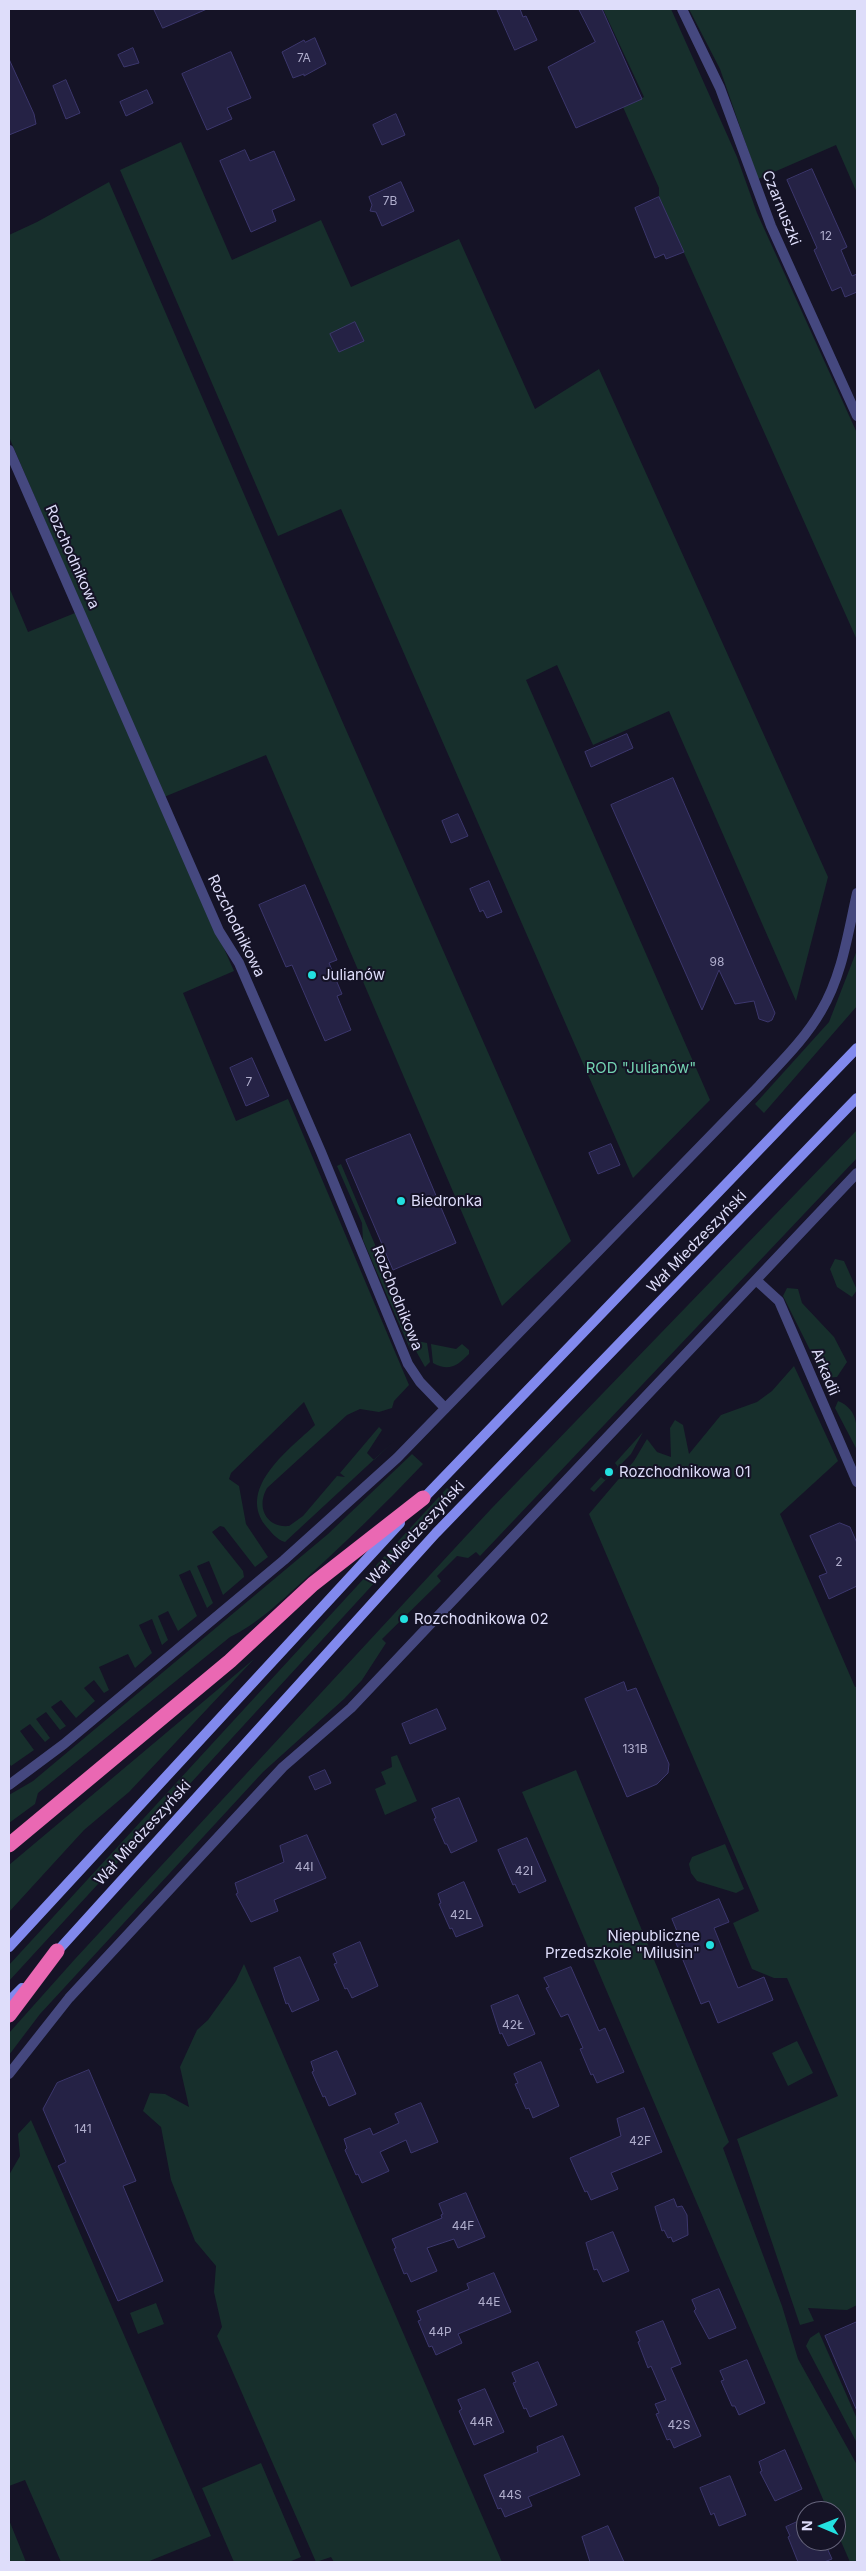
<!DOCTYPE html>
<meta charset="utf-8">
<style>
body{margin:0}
#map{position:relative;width:866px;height:2571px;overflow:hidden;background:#151326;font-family:Inter,sans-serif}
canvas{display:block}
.frame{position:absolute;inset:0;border:10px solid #deddfa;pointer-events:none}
.north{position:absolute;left:796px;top:2501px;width:50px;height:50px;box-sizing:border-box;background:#151326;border:1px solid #65647b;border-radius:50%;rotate:271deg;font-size:14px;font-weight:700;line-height:20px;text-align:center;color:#deddfa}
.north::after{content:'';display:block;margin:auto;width:18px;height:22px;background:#23e0e0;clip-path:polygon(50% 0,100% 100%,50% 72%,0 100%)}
</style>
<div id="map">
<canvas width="866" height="2571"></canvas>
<div class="frame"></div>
<div class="north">N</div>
</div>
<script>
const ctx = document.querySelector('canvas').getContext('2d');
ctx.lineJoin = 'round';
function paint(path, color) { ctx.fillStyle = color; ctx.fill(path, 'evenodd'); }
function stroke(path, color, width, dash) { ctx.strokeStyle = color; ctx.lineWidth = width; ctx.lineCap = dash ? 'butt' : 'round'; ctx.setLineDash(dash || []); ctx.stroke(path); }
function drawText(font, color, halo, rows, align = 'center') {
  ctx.font = font + ' Inter,sans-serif'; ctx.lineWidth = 4; ctx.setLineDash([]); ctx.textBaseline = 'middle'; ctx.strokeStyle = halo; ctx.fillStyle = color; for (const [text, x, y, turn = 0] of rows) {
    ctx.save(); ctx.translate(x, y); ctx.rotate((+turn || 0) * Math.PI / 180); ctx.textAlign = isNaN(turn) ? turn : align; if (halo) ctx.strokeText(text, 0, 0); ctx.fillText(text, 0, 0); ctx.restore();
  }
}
const green = new Path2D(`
 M 603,9 L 671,9 L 737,157 L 757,213 L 857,433 L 857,640 L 659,197 L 659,188 L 623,107 L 644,97 Z
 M 689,9 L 857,9 L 857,193 L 836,145 L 758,179 L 720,69 Z
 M 181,142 L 232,260 L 321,220 L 351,287 L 459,239 L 535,409 L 599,369 L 828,877 L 796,1001 L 669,711 L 593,745 L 557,665 L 526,680 L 710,1100 L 633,1178 L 341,509 L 278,536 L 120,170 Z
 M 109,182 L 343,723 L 571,1241 L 502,1306 L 266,755 L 164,797 L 9,437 L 9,235 L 37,222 Z
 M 9,587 L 28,632 L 75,613 L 234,971 L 183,993 L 236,1121 L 288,1099 L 409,1385 L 394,1401 L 392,1408 L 379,1412 L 360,1409 L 347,1415 L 267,1488 C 256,1507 266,1528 289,1526 L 303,1516 L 337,1476 L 345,1477 L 340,1473 L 379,1427 L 382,1430 L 367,1453 L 374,1460 L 394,1441 L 285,1542 C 277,1540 271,1532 265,1525 C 237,1487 291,1448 315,1425 L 304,1402 L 231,1473 L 229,1479 L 239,1486 L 246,1524 L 268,1557 L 255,1567 L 224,1527 L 220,1526 L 212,1532 L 243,1571 L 244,1577 L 223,1595 L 209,1561 L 197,1566 L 213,1603 L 207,1608 L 190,1570 L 179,1575 L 197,1616 L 178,1631 L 168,1611 L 158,1616 L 168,1640 L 162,1645 L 152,1619 L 139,1625 L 152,1653 L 135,1668 L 128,1654 L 99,1667 L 109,1690 L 104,1693 L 94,1680 L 84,1688 L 95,1701 L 76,1718 L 61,1700 L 51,1707 L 66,1726 L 60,1730 L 46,1712 L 36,1719 L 50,1738 L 45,1742 L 30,1724 L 20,1731 L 34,1750 L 11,1766 L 9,1763 Z
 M 857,950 L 857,1006 L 764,1113 L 755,1104 L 829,1022 Z
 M 857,1130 L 857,1158 L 480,1556 L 476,1552 L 468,1558 L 457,1556 L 437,1576 L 441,1581 L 382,1639 L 386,1643 L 362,1680 L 344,1699 L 263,1772 L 40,2014 L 9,2055 L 9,2033 L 75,1959 L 491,1509 Z
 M 341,1164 L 389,1278 L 386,1279 L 411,1340 L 427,1343 L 430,1362 L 425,1367 L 416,1351 L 410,1349 L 363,1240 L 362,1223 L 337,1166 Z
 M 835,1259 L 844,1261 L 857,1290 L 852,1297 L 837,1287 L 830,1269 Z
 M 787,1288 L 798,1289 L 802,1303 L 834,1337 L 847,1362 L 837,1377 L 824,1378 L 783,1296 Z
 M 431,1344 L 456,1349 L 462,1344 L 469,1350 L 469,1354 C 457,1366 449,1372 433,1363 Z
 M 794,1366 L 838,1461 L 780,1514 L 855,1687 L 857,1687 L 857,2305 L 847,2310 L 808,2308 L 814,2321 L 800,2325 L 737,2139 L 838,2096 L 787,1978 L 774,1978 L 752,1969 L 733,1923 L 759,1911 L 589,1514 L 634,1461 L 647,1439 L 657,1452 L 671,1457 L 670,1428 L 675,1420 L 683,1425 L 689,1454 L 721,1415 L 757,1402 L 772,1391 Z
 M 838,1401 C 860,1410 857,1430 857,1450 L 835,1408 Z
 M 643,1432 L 631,1454 L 594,1492 L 590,1489 L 601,1477 L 605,1480 L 618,1467 L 615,1463 Z
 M 412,1454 L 423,1464 C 384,1505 344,1544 302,1582 C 281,1601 256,1625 230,1637 L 38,1793 L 35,1804 L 9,1823 L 9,1795 L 33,1781 L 328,1534 Z
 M 447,1488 L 455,1495 L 9,1981 L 9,1965 Z
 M 254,1659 L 129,1792 L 84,1830 L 9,1912 L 9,1865 Z
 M 397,1755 L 417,1801 L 385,1815 L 375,1789 L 386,1784 L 381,1772 L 392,1767 L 391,1757 Z
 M 576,1770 L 729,2142 L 723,2148 L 782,2306 L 798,2359 L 857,2465 L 857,2562 L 850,2562 L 836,2530 L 836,2511 L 828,2511 L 522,1792 Z
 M 725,1844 L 744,1889 L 736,1893 L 697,1881 L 691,1873 L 689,1864 L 692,1857 Z
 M 244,1964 L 502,2562 L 334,2562 L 331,2557 L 316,2562 L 217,2336 L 222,2327 L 214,2292 L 216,2266 L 195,2241 L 171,2180 L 161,2127 L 143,2111 L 150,2093 L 165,2094 L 189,2107 L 180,2067 L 197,2030 L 208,2020 L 236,1981 Z
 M 797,2041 L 813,2073 L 788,2086 L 772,2053 Z
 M 31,2120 L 211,2536 L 147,2562 L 61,2562 L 25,2480 L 9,2486 L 9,2175 L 20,2156 L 18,2134 Z
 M 156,2303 L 164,2324 L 138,2334 L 130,2313 Z
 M 819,2332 L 857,2419 L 857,2443 L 806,2346 L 810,2338 Z
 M 261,2463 L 301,2557 L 289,2562 L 234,2562 L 202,2488 Z
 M 9,2520 L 26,2562 L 9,2562 Z`);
const building = new Path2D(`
 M 154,9 L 207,9 L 163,28 Z
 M 497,9 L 520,9 L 523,17 L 526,16 L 537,40 L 515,50 Z
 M 579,9 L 602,9 L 642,99 L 576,128 L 548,67 L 595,42 Z
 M 315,38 L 326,64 L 304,76 L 304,74 L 293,78 L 282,52 L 304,40 L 305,42 Z
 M 133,48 L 139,63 L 124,67 L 118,55 Z
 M 231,52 L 251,98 L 227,108 L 232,119 L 207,130 L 182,74 Z
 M 9,59 L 34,114 L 36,124 L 9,135 Z
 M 66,80 L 80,113 L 66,119 L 53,86 Z
 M 147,90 L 153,103 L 126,116 L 120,102 Z
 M 396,114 L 405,135 L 382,145 L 373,125 Z
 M 245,150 L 250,161 L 274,151 L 295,200 L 272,210 L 276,221 L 251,232 L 220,161 Z
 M 812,169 L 847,247 L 841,250 L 852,276 L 857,274 L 857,292 L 845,297 L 841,287 L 832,291 L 814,250 L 817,248 L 787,180 Z
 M 401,182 L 414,211 L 382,226 L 376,212 L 370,211 L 372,205 L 369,197 Z
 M 659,197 L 684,252 L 666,259 L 664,254 L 655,258 L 635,208 Z
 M 355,322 L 364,341 L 339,352 L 330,334 Z
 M 627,734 L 633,748 L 591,767 L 585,752 Z
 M 673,778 L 775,1013 L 772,1020 L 768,1022 L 759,1019 L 754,1001 L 735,1004 L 719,970 L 702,1010 L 611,805 Z
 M 458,814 L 468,836 L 451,843 L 442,821 Z
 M 489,881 L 502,912 L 487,918 L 483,910 L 480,912 L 470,889 Z
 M 305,885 L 337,960 L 329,963 L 342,994 L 337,996 L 351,1030 L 325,1041 L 292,965 L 286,967 L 259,905 Z
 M 252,1058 L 269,1096 L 246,1106 L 230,1068 Z
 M 410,1134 L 456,1243 L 393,1270 L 346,1160 Z
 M 611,1144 L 620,1165 L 598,1174 L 589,1153 Z
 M 840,1523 L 850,1527 L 857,1543 L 857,1586 L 829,1599 L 819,1576 L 827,1573 L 810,1536 Z
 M 624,1682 L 627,1691 L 636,1688 L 669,1764 L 668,1773 L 657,1784 L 627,1797 L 585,1699 Z
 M 437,1709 L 446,1729 L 410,1744 L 402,1724 Z
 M 325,1770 L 331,1783 L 315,1790 L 309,1777 Z
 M 459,1798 L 477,1841 L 451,1853 L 447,1844 L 445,1844 L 434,1819 L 436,1818 L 432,1809 Z
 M 307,1835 L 326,1878 L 274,1900 L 278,1911 L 251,1922 L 236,1894 L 238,1893 L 235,1883 L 284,1862 L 280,1846 Z
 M 527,1838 L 546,1881 L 519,1893 L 515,1884 L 513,1885 L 498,1850 Z
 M 464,1882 L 483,1926 L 456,1937 L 452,1928 L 450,1929 L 439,1904 L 441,1903 L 438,1894 Z
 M 719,1899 L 729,1922 L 714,1928 L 738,1988 L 764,1977 L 773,2000 L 718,2023 L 709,2001 L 701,2004 L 676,1943 L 681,1941 L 672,1919 Z
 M 360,1942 L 378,1986 L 352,1998 L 347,1988 L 345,1989 L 334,1964 L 337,1963 L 333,1954 Z
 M 300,1957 L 319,2000 L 292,2012 L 288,2003 L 286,2004 L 274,1968 Z
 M 571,1967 L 599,2031 L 605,2028 L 624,2072 L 597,2083 L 593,2074 L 591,2075 L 580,2049 L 583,2048 L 568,2014 L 561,2017 L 546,1988 L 549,1987 L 544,1978 Z
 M 518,1995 L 535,2034 L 508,2046 L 502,2033 L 500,2034 L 491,2006 Z
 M 337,2051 L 356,2094 L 329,2106 L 325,2096 L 323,2097 L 312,2072 L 314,2071 L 311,2062 Z
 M 541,2062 L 559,2106 L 533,2118 L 529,2108 L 526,2109 L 515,2084 L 518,2083 L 514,2074 Z
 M 89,2070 L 136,2181 L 123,2186 L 163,2281 L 118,2301 L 58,2166 L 66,2162 L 43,2109 L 57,2083 Z
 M 421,2103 L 438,2142 L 411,2153 L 406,2140 L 380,2152 L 389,2171 L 362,2183 L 358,2174 L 356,2175 L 345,2150 L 347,2148 L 344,2139 L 370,2128 L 373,2135 L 399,2123 L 395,2114 Z
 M 644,2108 L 662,2152 L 611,2173 L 618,2189 L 591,2200 L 587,2191 L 585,2192 L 570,2158 L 621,2136 L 617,2119 Z
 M 466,2193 L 485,2237 L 458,2248 L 454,2239 L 427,2248 L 437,2271 L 411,2282 L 407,2273 L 404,2274 L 394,2249 L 396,2248 L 392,2239 L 442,2218 L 441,2215 L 443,2214 L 439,2204 Z
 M 674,2199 L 677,2207 L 682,2206 L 687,2215 L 688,2235 L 673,2242 L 671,2237 L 668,2238 L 664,2230 L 662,2231 L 655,2207 Z
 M 613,2232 L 629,2271 L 603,2282 L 597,2269 L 594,2270 L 586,2243 Z
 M 494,2273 L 511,2312 L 458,2334 L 462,2343 L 436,2355 L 432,2346 L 429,2347 L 418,2321 L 421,2320 L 417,2311 L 469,2289 L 467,2284 Z
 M 719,2289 L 736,2328 L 709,2339 L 694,2311 L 696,2309 L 692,2300 Z
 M 663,2321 L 681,2364 L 671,2368 L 701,2436 L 674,2448 L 670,2439 L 667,2440 L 656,2414 L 659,2413 L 655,2404 L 666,2400 L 651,2366 L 648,2368 L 638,2342 L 640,2341 L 636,2332 Z
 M 857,2322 L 857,2411 L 825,2336 Z
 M 747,2360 L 765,2403 L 739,2415 L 735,2406 L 732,2406 L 721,2381 L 724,2380 L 720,2371 Z
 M 538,2362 L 557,2405 L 530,2417 L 526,2408 L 524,2409 L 513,2383 L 516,2382 L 512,2373 Z
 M 485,2389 L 504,2432 L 474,2445 L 459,2411 L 462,2409 L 458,2400 Z
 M 563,2436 L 580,2475 L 528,2497 L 532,2506 L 505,2517 L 501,2508 L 498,2509 L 484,2475 L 538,2452 L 537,2447 Z
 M 785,2450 L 802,2489 L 775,2501 L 760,2472 L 762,2471 L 759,2462 Z
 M 730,2476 L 746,2515 L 719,2526 L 714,2513 L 711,2515 L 700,2488 Z
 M 806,2518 L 806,2541 L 824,2541 L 832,2559 L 824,2562 L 798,2562 L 788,2537 L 790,2536 L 786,2527 Z
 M 608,2526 L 624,2562 L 590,2562 L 582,2537 Z`);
const minor = new Path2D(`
 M 682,9 L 720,88 L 771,226 L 857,416
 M 9,450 L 219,931 L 239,963 L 321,1152 L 408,1364 L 420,1382 L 445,1408
 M 756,1280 L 779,1301 L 857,1482
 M 9,1785 L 64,1744 L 284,1560 L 397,1458 L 759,1086 C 781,1062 805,1039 821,1011 C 842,976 848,933 857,893
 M 9,2074 L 69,1998 L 283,1767 L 351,1708 L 857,1173`);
const secondary = new Path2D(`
 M 420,1502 L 857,1048
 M 9,1947 L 400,1523
 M 53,1956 L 436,1533 L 857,1098
 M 9,2001 L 22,1988`);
const motorway = new Path2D(`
 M 9,1845 L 230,1661 L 313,1584 L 423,1498
 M 9,2015 L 57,1951`);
const markers = [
 [312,975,5,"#23e0e0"],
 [401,1201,5,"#23e0e0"],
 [609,1472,5,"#23e0e0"],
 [404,1619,5,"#23e0e0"],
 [710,1945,5,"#23e0e0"]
];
const numberNames = [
 ["7A",304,58],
 ["7B",390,201],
 ["12",826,236],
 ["98",717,962],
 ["7",249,1082],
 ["2",839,1562],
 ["131B",635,1749],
 ["44I",304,1867],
 ["42I",524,1871],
 ["42L",461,1915],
 ["42Ł",513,2025],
 ["141",83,2129],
 ["42F",640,2141],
 ["44F",463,2226],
 ["44E",489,2302],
 ["44P",440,2332],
 ["44R",481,2422],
 ["42S",679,2425],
 ["44S",510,2495]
];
const streetNames = [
 ["Czarnuszki",781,208,68],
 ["Rozchodnikowa",72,557,66],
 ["Rozchodnikowa",236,926,64],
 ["Wał Miedzeszyński",697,1242,-46],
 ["Rozchodnikowa",397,1298,68],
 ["Arkadii",825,1372,67],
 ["Wał Miedzeszyński",416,1533,-47],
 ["Wał Miedzeszyński",143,1833,-48]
];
const poiNames = [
 ["Julianów",322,975],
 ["Biedronka",411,1201],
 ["Rozchodnikowa 01",619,1472],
 ["Rozchodnikowa 02",414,1619],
 ["Niepubliczne",700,1936,"right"],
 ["Przedszkole \"Milusin\"",700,1953,"right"]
];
const parkNames = [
 ["ROD \"Julianów\"",641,1068]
];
paint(green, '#172f2c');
paint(building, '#252245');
stroke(building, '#3c376d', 1);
stroke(minor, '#45487f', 10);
stroke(secondary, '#8189ed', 10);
stroke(motorway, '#ea68b3', 15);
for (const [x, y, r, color] of markers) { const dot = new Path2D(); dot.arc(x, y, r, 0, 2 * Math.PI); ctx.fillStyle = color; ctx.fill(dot); stroke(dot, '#151326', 2); }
drawText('12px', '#b0aecd', null, numberNames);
drawText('15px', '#deddfa', '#151326', streetNames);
drawText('15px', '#deddfa', '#151326', poiNames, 'left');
drawText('15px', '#72d1b0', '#151326', parkNames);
</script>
